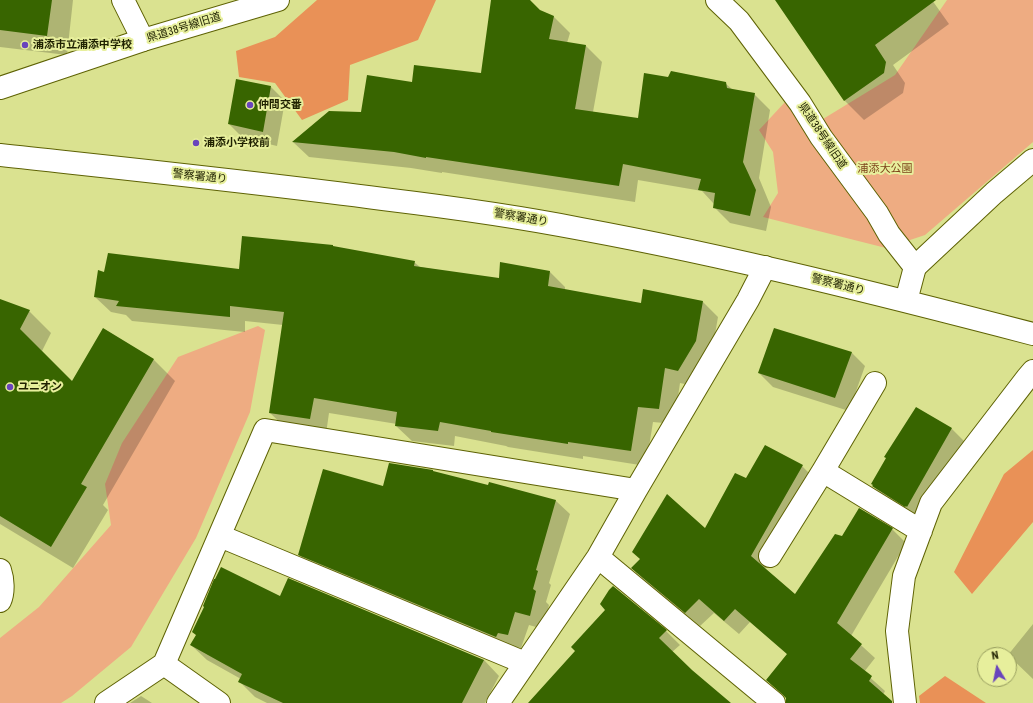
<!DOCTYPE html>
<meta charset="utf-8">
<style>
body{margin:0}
#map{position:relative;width:1033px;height:703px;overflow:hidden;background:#dae290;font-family:"Roboto Condensed",sans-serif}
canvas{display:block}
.north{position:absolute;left:977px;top:647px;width:40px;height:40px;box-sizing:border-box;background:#e7ef9c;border:1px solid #979d5e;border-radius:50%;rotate:350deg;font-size:11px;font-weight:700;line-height:16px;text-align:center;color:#1f2100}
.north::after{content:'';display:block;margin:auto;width:14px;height:18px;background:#6944bc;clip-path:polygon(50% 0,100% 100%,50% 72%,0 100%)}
</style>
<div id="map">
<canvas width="1033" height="703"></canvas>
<div class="north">N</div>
</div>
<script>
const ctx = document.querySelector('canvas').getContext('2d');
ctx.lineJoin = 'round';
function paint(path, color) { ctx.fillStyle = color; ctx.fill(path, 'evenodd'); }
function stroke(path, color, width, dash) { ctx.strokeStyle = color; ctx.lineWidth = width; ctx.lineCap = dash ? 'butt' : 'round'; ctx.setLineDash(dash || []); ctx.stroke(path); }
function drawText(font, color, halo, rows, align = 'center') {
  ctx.font = font + ' "Roboto Condensed","Noto Sans JP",sans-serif'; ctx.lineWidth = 4; ctx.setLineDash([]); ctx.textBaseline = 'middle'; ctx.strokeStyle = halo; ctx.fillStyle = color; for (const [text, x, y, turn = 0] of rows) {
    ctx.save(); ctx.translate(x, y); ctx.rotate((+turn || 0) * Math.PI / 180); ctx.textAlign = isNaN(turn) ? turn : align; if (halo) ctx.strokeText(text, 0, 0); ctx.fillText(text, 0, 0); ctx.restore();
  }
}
const green = new Path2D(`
 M 947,0 L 1033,0 L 1033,142 L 925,235 L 886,248 L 763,217 L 778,193 L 773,152 L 759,130 L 786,101 L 805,130 L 895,75 Z
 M 258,326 L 265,330 L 250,412 L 196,538 L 131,647 L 72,696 L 61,703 L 0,703 L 0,638 L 39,607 L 111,525 L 105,484 L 122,443 L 178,357 Z`);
const forest = new Path2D(`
 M 317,0 L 436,0 L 418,40 L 350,65 L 348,100 L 302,120 L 275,83 L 239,77 L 236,51 L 275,37 Z
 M 1033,450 L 1033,522 L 972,594 L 954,572 L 1004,474 Z
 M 945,676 L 986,703 L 920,703 L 919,696 Z`);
const shadow = new Path2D(`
 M 0,0 L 73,0 L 67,55 L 0,47 Z
 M 492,0 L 528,0 L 540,11 L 554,17 L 570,33 L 567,43 L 586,46 L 602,62 L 593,112 L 639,119 L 669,78 L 725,83 L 733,90 L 754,94 L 770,110 L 759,178 L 771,207 L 766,231 L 730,223 L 714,207 L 714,204 L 702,191 L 638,180 L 635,202 L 442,172 L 442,173 L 411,168 L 309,157 L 293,142 L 362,113 L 413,83 L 482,74 Z
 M 776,0 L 932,0 L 949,24 L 893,65 L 905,83 L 903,93 L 864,120 L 845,101 Z
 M 271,87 L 285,101 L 277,146 L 243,138 L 229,124 Z
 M 414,262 L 420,267 L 500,280 L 550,272 L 565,287 L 565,290 L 642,304 L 644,291 L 703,302 L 718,317 L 711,357 L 694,386 L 680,383 L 674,424 L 653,422 L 646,466 L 583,456 L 583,459 L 508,447 L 506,446 L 455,436 L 454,446 L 412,441 L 396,426 L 397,424 L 329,413 L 326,434 L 286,428 L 270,413 L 283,325 L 245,321 L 245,332 L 132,321 L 126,315 L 111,312 L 95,297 L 105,273 L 239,270 Z
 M 0,300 L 29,311 L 51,333 L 42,351 L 72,382 L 104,329 L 154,360 L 175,381 L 103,505 L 108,510 L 73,568 L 0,524 Z
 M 852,353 L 865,366 L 849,411 L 773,387 L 759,373 Z
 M 916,408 L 952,429 L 966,443 L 921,520 L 887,500 L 873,486 L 887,458 Z
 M 802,466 L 816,480 L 765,569 L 795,595 L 842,538 L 892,529 L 906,543 L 851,636 L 875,658 L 864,672 L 885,691 L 883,695 L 891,703 L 787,703 L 787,698 L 767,680 L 788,655 L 750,622 L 739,634 L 714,613 L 700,626 L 646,582 L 632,568 L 706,529 L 746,480 Z
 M 434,473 L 489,487 L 490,484 L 556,501 L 570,514 L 549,583 L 551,585 L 546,602 L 549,605 L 543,629 L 529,625 L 521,648 L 511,646 L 313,568 L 299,555 L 384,488 Z
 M 613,587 L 666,631 L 680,645 L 672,652 L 691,671 L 729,703 L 577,651 L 607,610 Z
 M 280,597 L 484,660 L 499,676 L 485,703 L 267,703 L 255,697 L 240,682 L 241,679 L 207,660 L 191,645 Z
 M 1033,624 L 1033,679 L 1008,655 Z
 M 141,696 L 152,703 L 130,703 Z`);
const building = new Path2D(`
 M 0,0 L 52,0 L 47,36 L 0,30 Z
 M 491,0 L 530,0 L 540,10 L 554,16 L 549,39 L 586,45 L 575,109 L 638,118 L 644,73 L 668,77 L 671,71 L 726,82 L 727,88 L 755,93 L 743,162 L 756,190 L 750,216 L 713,208 L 715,193 L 698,190 L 701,179 L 623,164 L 619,186 L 426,157 L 426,158 L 394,152 L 292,142 L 329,111 L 361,112 L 367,75 L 412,82 L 414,65 L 481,73 Z
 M 775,0 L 936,0 L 875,45 L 886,62 L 884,73 L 844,101 Z
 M 236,79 L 271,86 L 263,132 L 228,124 Z
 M 242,236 L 333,245 L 333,246 L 415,261 L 414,266 L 499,278 L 500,262 L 550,271 L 548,286 L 641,303 L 643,289 L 703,301 L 696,341 L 678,371 L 665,368 L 659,409 L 638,407 L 631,451 L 568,442 L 568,444 L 491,432 L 491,431 L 440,422 L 438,431 L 395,426 L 397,412 L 314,398 L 310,419 L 269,413 L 284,312 L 230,306 L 230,317 L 116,306 L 119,301 L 94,297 L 98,270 L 104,272 L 108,253 L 239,269 Z
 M 0,299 L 30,310 L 20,329 L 72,381 L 103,328 L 154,359 L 81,484 L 87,487 L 51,547 L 0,516 Z
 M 774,328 L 852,352 L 835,398 L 758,373 Z
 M 916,407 L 952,428 L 907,507 L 906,506 L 905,507 L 872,486 L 873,485 L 871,484 L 886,458 L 884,457 Z
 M 765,445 L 803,465 L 751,556 L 795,594 L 835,534 L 842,536 L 859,508 L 893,528 L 837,623 L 862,644 L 850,659 L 872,676 L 869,681 L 892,701 L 892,703 L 786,703 L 786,698 L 782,694 L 766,680 L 787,654 L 735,609 L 724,621 L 699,599 L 685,613 L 631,568 L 640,559 L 632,552 L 667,494 L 705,528 L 735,473 L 746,478 Z
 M 389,463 L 433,470 L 433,471 L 488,485 L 489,482 L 556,500 L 536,570 L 538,571 L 533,589 L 536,591 L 530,616 L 515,612 L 508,635 L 498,633 L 496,637 L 298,555 L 323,469 L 383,486 Z
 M 221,567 L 280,596 L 288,578 L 484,660 L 462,703 L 283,703 L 238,682 L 242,674 L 190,645 L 196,635 L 192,632 L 204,607 L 203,606 L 214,579 L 215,579 Z
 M 613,586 L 667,630 L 659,638 L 692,670 L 731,703 L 528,703 L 575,651 L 571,647 L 605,610 L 600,604 L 609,590 Z`);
const minor = new Path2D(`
 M 123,0 L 143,40
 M 915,267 L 994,193 L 1033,160
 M 875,383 L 823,471 L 921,531
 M 220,536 L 525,663
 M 770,556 L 823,471
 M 598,557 L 774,703
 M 0,570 C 3,579 4,592 0,601
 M 164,664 L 219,703
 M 106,703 L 164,664 L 265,430 L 636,490
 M 498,703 L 598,557 L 636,490 L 748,300 L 765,267
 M 905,703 L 897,631 L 904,576 L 931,503 L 1027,378 L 1033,371`);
const major = new Path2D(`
 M 717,0 L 739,21 L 800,103 L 821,137 L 877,213 L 889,234 L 915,267 L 906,301
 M 0,88 L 143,40 L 278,0
 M 0,155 C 128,169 255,182 383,199 C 449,207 515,216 581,229 C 733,257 883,295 1033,334`);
const markers = [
 [25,45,4,"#6944bc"],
 [250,105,4,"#6944bc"],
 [196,143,4,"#6944bc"],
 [10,387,4,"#6944bc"]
];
const streetNames = [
 ["県道38号線旧道",184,28,-17],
 ["県道38号線旧道",822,136,56],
 ["警察署通り",200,177,6],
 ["警察署通り",521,218,10],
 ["警察署通り",838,285,14]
];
const poiNames = [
 ["浦添市立浦添中学校",33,45],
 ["仲間交番",258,105],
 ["浦添小学校前",204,143],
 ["ユニオン",18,387]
];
const parkNames = [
 ["浦添大公園",885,169]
];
paint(green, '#eeac82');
paint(forest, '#e99157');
paint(shadow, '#0003');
paint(building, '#386500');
stroke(minor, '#5e6204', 24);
stroke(major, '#5e6204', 24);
stroke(minor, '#fff', 22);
stroke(major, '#fff', 22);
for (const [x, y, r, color] of markers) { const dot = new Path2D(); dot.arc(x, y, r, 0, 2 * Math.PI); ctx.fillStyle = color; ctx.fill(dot); stroke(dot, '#e7ef9c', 1.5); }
drawText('11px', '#1f2100', '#e7ef9c', streetNames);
drawText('bold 11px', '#1f2100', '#e7ef9c', poiNames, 'left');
drawText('11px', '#7e441b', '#e7ef9c', parkNames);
</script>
